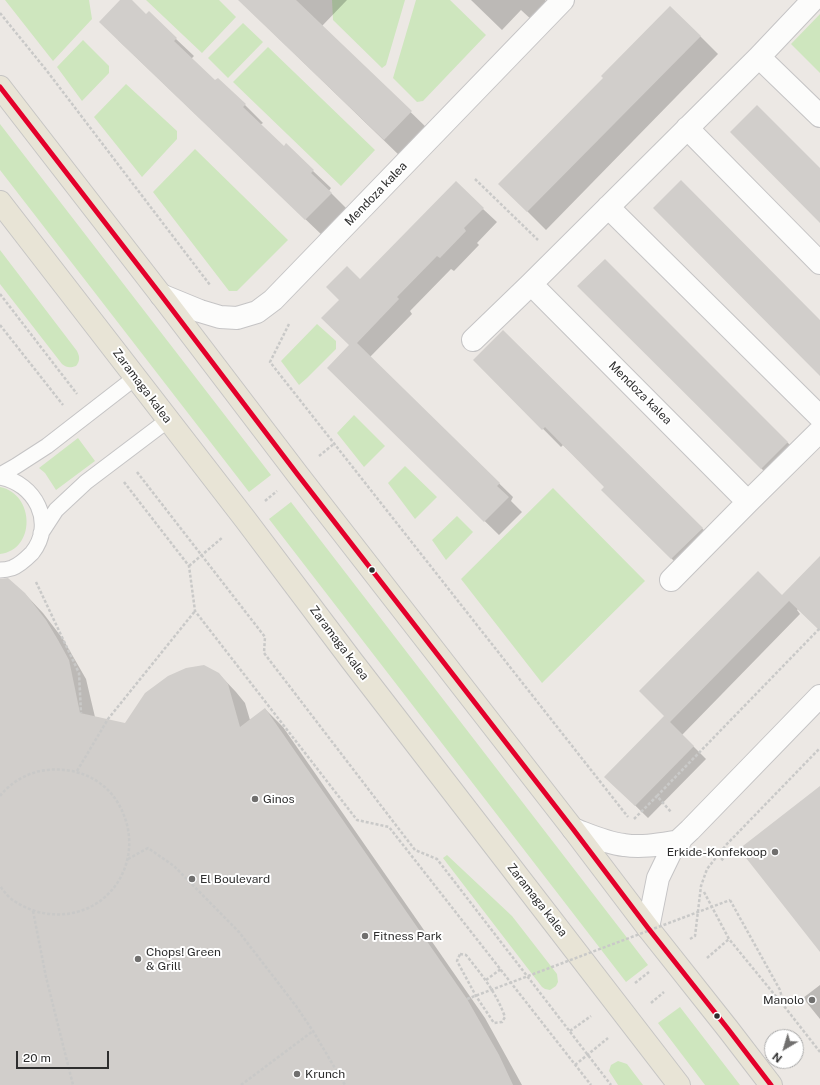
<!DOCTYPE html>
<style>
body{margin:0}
#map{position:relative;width:820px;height:1085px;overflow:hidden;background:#ece8e4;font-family:"Public Sans",sans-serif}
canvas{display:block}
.north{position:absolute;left:764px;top:1029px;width:40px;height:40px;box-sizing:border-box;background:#fff;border:1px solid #ababab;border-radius:50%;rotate:218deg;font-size:11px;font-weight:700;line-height:16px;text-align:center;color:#2e2e2e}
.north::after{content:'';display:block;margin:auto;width:14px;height:18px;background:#706f6e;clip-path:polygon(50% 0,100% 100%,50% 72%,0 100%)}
.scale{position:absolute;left:16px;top:1051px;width:93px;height:18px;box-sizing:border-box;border:2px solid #2e2e2e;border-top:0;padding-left:5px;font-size:12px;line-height:14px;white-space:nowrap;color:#2e2e2e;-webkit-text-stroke:3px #fff;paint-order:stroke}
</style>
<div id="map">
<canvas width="820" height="1085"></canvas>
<div class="north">N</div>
<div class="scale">20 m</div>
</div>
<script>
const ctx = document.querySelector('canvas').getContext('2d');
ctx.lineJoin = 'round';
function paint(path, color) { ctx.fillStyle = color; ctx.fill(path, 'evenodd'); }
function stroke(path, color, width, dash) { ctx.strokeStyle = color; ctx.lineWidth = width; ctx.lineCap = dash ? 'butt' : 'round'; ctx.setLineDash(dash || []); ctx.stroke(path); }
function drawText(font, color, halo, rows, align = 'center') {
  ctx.font = font + ' "Public Sans",sans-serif'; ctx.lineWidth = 4; ctx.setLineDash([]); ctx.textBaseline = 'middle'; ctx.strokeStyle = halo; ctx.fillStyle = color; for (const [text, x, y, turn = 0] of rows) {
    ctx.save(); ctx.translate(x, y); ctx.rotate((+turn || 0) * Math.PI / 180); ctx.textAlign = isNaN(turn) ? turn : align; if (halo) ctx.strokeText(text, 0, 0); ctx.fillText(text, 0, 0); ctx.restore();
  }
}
const green = new Path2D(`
 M 5,0 L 89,0 L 92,19 L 53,61 Z
 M 146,0 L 219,0 L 236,17 L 202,53 Z
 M 332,0 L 405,0 L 386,65 L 382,68 L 333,20 Z
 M 416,0 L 450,0 L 486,35 L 423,101 L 417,102 L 393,78 Z
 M 820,14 L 820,73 L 791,44 Z
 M 243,23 L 263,42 L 228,78 L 208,58 Z
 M 83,40 L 109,66 L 109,73 L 82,101 L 57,67 Z
 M 268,47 L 375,150 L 341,186 L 233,82 Z
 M 126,84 L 177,131 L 177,139 L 142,177 L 94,117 Z
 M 0,124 L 271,475 L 249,492 L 0,170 Z
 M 195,149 L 288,240 L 237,291 L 229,291 L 153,192 Z
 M 0,250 L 77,351 C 80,357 80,361 76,366 C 70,368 67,368 62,364 L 0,284 Z
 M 317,324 L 336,341 L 336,349 L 307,378 L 299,385 L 281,361 Z
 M 354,415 L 385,446 L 364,467 L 337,433 Z
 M 78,438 L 95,461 L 56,490 L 45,473 L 39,468 Z
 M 405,466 L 437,497 L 415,519 L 388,483 Z
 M 0,487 C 35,494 36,550 0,554 Z
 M 553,488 L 645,581 L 542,683 L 461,579 Z
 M 291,502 L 648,965 L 626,982 L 269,519 Z
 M 457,516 L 473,532 L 446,560 L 432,540 Z
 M 447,855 L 512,916 L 557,974 L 558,982 L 556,986 L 550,990 L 545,989 L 542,987 L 443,858 Z
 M 680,1007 L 740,1085 L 705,1085 L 658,1023 Z
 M 618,1061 L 627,1064 L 643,1085 L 618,1085 L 609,1071 L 611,1065 Z`);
const shadow = new Path2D(`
 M 121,0 L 130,0 L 146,15 L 176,39 L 194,56 L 191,59 L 215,82 L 231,91 L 263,123 L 260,125 L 284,147 L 313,171 L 331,188 L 329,191 L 349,211 L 324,237 L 118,40 Z
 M 239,0 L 347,0 L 322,26 L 429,130 L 402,158 Z
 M 471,0 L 545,0 L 550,6 L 534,22 L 521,10 L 502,30 Z
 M 700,36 L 718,54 L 546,230 L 500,184 Z
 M 483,209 L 497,222 L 477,243 L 479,245 L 454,271 L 451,269 L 410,311 L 412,314 L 370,357 L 513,497 L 511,501 L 522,512 L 499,535 L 342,382 L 351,346 L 360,280 Z
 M 605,260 L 805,460 L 779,486 L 578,286 Z
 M 503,331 L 720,546 L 690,577 L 603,490 L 606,487 L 563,445 L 561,447 L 475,360 Z
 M 820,558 L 820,630 L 798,609 L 797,610 L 800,614 L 682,735 L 706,759 L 648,818 L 606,777 Z
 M 0,581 L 25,594 L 43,613 L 63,639 L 86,679 L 95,717 L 125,724 L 218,673 L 236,692 L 245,703 L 250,720 L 265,709 L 283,727 L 485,1018 L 522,1085 L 0,1085 Z
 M 820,985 L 820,1019 L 803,998 Z`);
const building = new Path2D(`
 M 120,0 L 132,0 L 146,14 L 149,11 L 177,38 L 174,41 L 215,80 L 218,78 L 246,104 L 243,107 L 284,146 L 286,143 L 314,170 L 311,173 L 332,193 L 305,220 L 99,22 Z
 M 238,0 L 296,0 L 412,111 L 384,140 Z
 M 670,6 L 701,36 L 527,212 L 498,184 L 603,78 L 601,76 Z
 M 757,105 L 820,168 L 820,223 L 730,132 Z
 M 681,180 L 820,320 L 820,376 L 653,208 Z
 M 456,181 L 484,208 L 464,228 L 466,231 L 440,258 L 437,256 L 397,297 L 399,299 L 357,343 L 500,483 L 497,486 L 509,497 L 484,522 L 327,368 L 349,345 L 321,318 L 339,300 L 326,287 L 347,266 L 360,279 Z
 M 605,259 L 788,442 L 761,469 L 577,286 Z
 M 503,330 L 703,528 L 671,559 L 601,490 L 604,487 L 545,427 L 542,430 L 473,360 Z
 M 820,556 L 820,631 L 788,600 L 789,601 L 670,722 L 694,746 L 635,806 L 604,777 L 664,716 L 669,721 L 639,691 L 758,571 L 782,595 Z
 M 8,578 L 25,593 L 46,620 L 58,640 L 69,660 L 80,713 L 125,723 L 145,693 L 168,676 L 186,668 L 204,665 L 219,673 L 228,684 L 240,727 L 265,708 L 467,999 L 499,1055 L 513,1085 L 0,1085 L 0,579 Z
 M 820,786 L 820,952 L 739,849 Z`);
const path = new Path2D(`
 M 0,13 L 47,71 L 210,285
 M 475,179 L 538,240
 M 0,294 L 77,394
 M 289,324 L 270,362 L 628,817
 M 0,325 L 63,405
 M 319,456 L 335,443
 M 137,472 L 265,637 L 264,653 L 415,850 L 437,859 L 611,1085
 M 124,482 L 189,566 L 195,611 L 357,820 L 389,827 L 591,1085
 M 265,501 L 277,491
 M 189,566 L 223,537
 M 36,582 L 79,673 L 81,713
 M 77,771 L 108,719 L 195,611
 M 0,796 C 15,777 39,767 64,770 C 86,772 106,783 118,803 C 151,859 107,925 43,913 C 32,911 19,905 10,898 C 6,894 3,890 0,886
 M 657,796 L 820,628
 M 634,819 L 657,796 L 671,812
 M 710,848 L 724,861
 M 128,859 L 148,848 L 174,866 L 239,932 L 296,1006 L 313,1031 L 345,1085
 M 704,892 L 729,939 L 783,1005
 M 730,900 L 780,990 L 784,1006 L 820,1052
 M 33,911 L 46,977 L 73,1085
 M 690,939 L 695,936 L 701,886 L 707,869 L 726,845 L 820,748
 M 460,954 L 466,955 C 482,975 496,992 505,1017 L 502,1022 L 494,1023 L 476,996 L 457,961 Z
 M 707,958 L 729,939
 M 486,980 L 501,969
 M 635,983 L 649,972
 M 651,1003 L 664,992
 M 570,1031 L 591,1016
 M 575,1065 L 608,1038
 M 241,1085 L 313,1031`);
const service = new Path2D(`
 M 0,475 L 16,466 L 47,446 L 136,377
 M 0,477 C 35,483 56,523 32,553 C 26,559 20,565 12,568 C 9,569 4,570 0,570
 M 41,533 L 56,510 L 86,482 L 168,420`);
const minor = new Path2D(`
 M 813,0 L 759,57 L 820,116
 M 687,128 L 820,263
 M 608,207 L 820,417
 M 531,284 L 748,502
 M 161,295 L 200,311 L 220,317 L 237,318 L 257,312 L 273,300 L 563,0
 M 473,340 L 531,284 L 759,57
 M 671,580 L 748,502 L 820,431`);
const tertiary = new Path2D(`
 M 573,829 C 589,835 606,843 624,845 C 643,848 661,844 680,841
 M 648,928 L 658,878 L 674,845 L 690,830 L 820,696`);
const primary = new Path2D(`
 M 0,87 L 161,295 L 298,475 L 573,829 L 648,928 L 728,1029 L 771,1085
 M 0,202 L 245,519 L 352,661 L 679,1085`);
const pathBridge = new Path2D(`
 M 467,999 L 730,900`);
const bus1 = new Path2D(`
 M 0,87 L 161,295 L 298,475 L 573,829 L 648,928 L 728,1029 L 771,1085`);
const markers = [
 [372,570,3.5,"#2e2e2e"],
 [255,799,4,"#706f6e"],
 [775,852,4,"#706f6e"],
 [192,879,4,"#706f6e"],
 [365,936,4,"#706f6e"],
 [138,959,4,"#706f6e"],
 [812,1000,4,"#706f6e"],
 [717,1016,3.5,"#2e2e2e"],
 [297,1074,4,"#706f6e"]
];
const streetNames = [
 ["Mendoza kalea",376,194,-46],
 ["Zaramaga kalea",142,386,53],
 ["Mendoza kalea",640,393,45],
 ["Zaramaga kalea",339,643,53],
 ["Zaramaga kalea",537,900,52]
];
const poiNames = [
 ["Ginos",263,799],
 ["Erkide-Konfekoop",767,852,"right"],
 ["El Boulevard",200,879],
 ["Fitness Park",373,936],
 ["Chops! Green",146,952],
 ["& Grill",146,966],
 ["Manolo",804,1000,"right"],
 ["Krunch",305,1074]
];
paint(green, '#cee6be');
paint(shadow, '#0003');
paint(building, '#d1cecb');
stroke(service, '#c5c4c5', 17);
stroke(minor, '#c5c4c5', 24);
stroke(tertiary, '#c5c4c5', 24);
stroke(primary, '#c6c5c4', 24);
stroke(path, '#c9c9c8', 2.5, [3, 2]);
stroke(service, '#fcfcfb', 15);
stroke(minor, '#fcfcfb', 22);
stroke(tertiary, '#fcfcfb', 22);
stroke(primary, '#e8e4d6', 22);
stroke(pathBridge, '#c9c9c8', 2.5, [3, 2]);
stroke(bus1, '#e4002b', 5);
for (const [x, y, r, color] of markers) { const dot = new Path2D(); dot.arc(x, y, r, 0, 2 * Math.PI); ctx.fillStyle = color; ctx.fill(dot); stroke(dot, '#fff', 1.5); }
drawText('12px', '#2e2e2e', '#fff', streetNames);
drawText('12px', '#2e2e2e', '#fff', poiNames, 'left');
</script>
